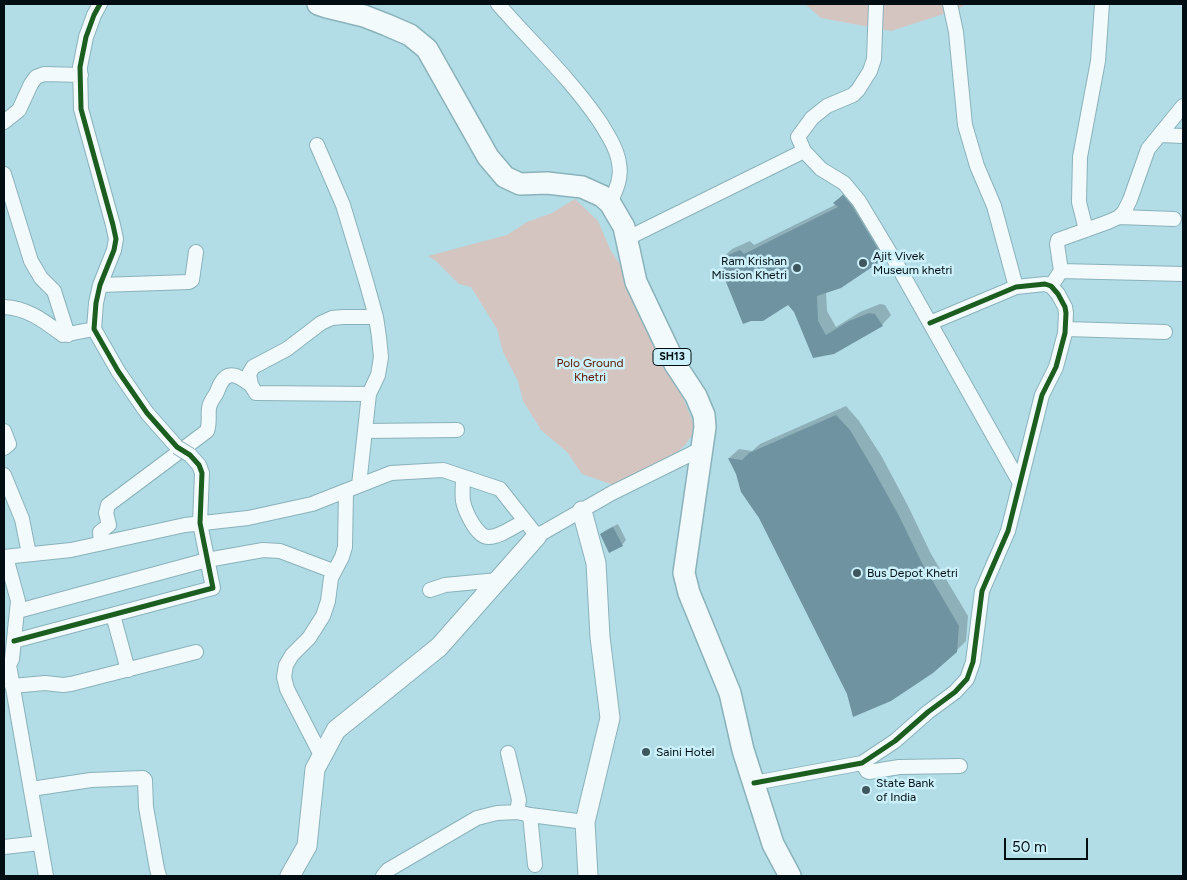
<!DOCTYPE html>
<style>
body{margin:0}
#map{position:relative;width:1187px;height:880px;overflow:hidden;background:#b2dce6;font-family:Figtree,sans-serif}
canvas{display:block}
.frame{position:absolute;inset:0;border:5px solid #000e13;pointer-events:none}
.scale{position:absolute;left:1004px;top:838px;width:84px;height:22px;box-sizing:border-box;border:2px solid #000e13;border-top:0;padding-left:6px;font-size:15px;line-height:18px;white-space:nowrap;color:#000e13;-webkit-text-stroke:4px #cbf0f9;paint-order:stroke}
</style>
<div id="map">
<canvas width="1187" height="880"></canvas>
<div class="frame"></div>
<div class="scale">50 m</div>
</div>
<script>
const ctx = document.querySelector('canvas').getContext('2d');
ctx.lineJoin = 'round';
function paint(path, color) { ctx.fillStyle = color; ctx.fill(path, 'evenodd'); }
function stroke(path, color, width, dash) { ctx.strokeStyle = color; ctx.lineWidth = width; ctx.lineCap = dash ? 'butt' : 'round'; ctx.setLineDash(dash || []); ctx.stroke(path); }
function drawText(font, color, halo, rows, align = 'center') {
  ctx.font = font + ' Figtree,sans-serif'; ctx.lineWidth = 5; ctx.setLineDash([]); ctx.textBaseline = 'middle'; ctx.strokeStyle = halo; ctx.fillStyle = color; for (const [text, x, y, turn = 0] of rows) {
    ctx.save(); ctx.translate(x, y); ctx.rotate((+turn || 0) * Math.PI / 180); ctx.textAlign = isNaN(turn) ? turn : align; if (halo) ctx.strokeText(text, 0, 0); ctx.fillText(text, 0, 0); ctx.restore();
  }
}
const green = new Path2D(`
 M 805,4 L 965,4 L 959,9 L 891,31 L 821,18 Z
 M 575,199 L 598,221 L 611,251 L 627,275 L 672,370 L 696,430 L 685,445 L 666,462 L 613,485 L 582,474 L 567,452 L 541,430 L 523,401 L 518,381 L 503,352 L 497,329 L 471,287 L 459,284 L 435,260 L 428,256 L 507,235 L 527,222 L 552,213 Z`);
const shadow = new Path2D(`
 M 844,193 L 892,249 L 883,258 L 826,292 L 827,311 L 836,327 L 860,312 L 880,304 L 885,305 L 891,315 L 882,325 L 833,353 L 788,303 L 722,258 L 732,249 L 750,241 L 754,245 L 837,204 L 835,203 Z
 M 846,406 L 859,421 L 882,457 L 908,506 L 931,554 L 968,616 L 966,641 L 956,651 L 738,473 L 729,458 L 739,449 L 752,451 L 760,444 Z
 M 618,524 L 626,540 L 622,545 L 601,534 L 606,530 Z`);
const building = new Path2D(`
 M 843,195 L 852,206 L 884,259 L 841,288 L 817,296 L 818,321 L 826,335 L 849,321 L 869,313 L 875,314 L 883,326 L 834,354 L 813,358 L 794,312 L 788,305 L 763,321 L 751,321 L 743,324 L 724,277 L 721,258 L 740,250 L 744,254 L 838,207 L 833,203 Z
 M 836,415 L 850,430 L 872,467 L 899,516 L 922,563 L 959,626 L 957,652 L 933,673 L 891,701 L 853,717 L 847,694 L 759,518 L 741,492 L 736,474 L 728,458 L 742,460 L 749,453 Z
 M 613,527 L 623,546 L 609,553 L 600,534 Z`);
const street = new Path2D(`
 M 100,4 L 94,15 L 86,37 L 80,67 L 81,109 L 113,225 L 116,239 L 114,250 L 100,285 L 96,303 L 94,329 L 118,371 L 147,413 L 177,447
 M 498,4 C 532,43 571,79 600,122 C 608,135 617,149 619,163 C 622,178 616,190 610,203
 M 876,4 L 874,59 L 870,71 L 858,90 L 853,95 L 827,106 L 812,118 L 798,137 L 804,151 L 821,169 L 844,183 L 859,201 L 895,261 L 1020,483
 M 950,4 L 956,32 L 965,125 L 977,166 L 994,206 L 1016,287
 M 4,122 L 19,110 L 31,84 L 36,77 L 44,74 L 81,75
 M 1161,135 L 1183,136
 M 317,145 L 343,205 L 366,281 L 376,317 L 379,337 L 381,357 L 378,375 L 369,394 L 359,485
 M 4,174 L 31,261 L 41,278 L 54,291 L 68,335
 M 1119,217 L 1174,219
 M 1086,230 L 1079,202 L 1080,157 L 1098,61 L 1102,4
 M 628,238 L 804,151
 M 1061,271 L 1183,274
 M 100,285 L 189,282 L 192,280 L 196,252
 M 1051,286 L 1061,271 L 1057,244 L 1058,240 L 1108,222 L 1119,217 L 1124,212 L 1130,200 L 1148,149 L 1183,106
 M 4,307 C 28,308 44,321 63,335 L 94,329
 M 1066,329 L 1165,332
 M 369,394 L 256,393 L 251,385 L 249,374 L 253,367 L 287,349 L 321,323 L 332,318 L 343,317 L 376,317
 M 4,431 L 9,444 L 4,448
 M 365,431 L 457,430
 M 4,475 L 22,519 L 29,554
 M 463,477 C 463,485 462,493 463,501 C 465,511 477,538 489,537 C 500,537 514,526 525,521
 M 101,543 L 100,532 L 109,525 L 106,513 L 108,505 L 207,431 C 210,423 208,416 209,408 C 210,402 213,398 216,394 C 218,390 219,386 221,383 C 229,368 241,378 251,385
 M 4,557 L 71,550 L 185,525 L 248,518 L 312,504 L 391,473 L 443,470 L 500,489 L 537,536 L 612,493 L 703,448
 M 6,557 L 18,601 L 12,659 L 9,665 L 46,876
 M 430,590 L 445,585 L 498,580
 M 18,611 L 207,560 L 263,550 L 280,551 L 333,571
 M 113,615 L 128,670
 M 14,641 L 213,588 L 200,523 L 202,473 L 199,465 L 190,455
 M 12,686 L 45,683 L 63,685 L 71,684 L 196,652
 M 508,753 L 519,800 L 517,812
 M 322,757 L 287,689 L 284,677 L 286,665 L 292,655 L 309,638 L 323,616 L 328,601 L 331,578 L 342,557 L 345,547 L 346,491
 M 862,763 L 867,771 L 869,772 L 899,767 L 960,766
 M 754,783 L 862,763 L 895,741 L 928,712 L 955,692 L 967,679 L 973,662 L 982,591 L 1008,531 L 1042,395 L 1056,367 L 1065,333 L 1066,313 L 1065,307 L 1058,294 L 1051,286 L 1045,284 L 1016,287 L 930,323
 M 31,789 L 91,780 L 143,778 L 145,780 L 146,807 L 157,869 L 159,876
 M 530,815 L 535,865
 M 4,847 L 40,843
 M 383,876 L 388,870 L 477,818 L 497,813 L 517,812 L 530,815 L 585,822`);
const secondary = new Path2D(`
 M 582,511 L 596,563 L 600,637 L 610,718 L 585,822 L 588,876
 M 290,876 L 307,846 L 315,769 L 336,730 L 439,647 L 537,536`);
const primary = new Path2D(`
 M 318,4 L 327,7 L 364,16 L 387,25 L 410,35 L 427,49 L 488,157 L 505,177 L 520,184 L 547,183 L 582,187 L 602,196 L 610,203 L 624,227 L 636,282 L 675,364 L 696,396 L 704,415 L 705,427 L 684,573 L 689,593 L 730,693 L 743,750 L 773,844 L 790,876`);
const streetBridge = new Path2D(`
 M 177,447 L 190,455`);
const cycleway = new Path2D(`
 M 14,641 L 213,588 L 200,523 L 202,473 L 199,465 L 190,455 L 177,447 L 147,413 L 118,371 L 94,329 L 96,303 L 100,285 L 114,250 L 116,239 L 113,225 L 81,109 L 80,67 L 86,37 L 94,15 L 100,4
 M 754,783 L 862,763 L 895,741 L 928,712 L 955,692 L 967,679 L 973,662 L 982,591 L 1008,531 L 1042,395 L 1056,367 L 1065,333 L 1066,313 L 1065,307 L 1058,294 L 1051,286 L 1045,284 L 1016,287 L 930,323`);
const markers = [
 [863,263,5,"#3e565d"],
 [797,268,5,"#3e565d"],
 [857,573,5,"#3e565d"],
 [646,752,5,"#3e565d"],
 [866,790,5,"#3e565d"]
];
const shields = [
 [672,357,38]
];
const shieldNames = [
 ["SH13",672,357]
];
const poiNames = [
 ["Ajit Vivek",873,256],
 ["Museum khetri",873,270],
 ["Ram Krishan",787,261,"right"],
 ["Mission Khetri",787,275,"right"],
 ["Bus Depot Khetri",867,573],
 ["Saini Hotel",656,752],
 ["State Bank",876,783],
 ["of India",876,797]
];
const parkNames = [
 ["Polo Ground",590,363],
 ["Khetri",590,377]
];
paint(green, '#d5c5c1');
paint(shadow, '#0003');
paint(building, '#6f93a0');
stroke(street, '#8ab2bb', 16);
stroke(secondary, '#8ab2bb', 21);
stroke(primary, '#8ab2bb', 24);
stroke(street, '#f3fafb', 14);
stroke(secondary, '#f3fafb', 19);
stroke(primary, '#f3fafb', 21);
stroke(streetBridge, '#8ab2bb', 16, []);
stroke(streetBridge, '#f3fafb', 14);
stroke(cycleway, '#1b5e20', 5);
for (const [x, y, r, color] of markers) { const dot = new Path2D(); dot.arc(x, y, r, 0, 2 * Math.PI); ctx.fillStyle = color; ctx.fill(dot); stroke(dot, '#cbf0f9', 2); }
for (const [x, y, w] of shields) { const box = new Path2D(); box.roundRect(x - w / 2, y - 8.5, w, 17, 4); ctx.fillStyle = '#cbf0f9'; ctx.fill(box); stroke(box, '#000e13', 1); }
drawText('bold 11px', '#000e13', null, shieldNames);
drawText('12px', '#000e13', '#cbf0f9', poiNames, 'left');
drawText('12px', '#5e1201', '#cbf0f9', parkNames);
</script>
